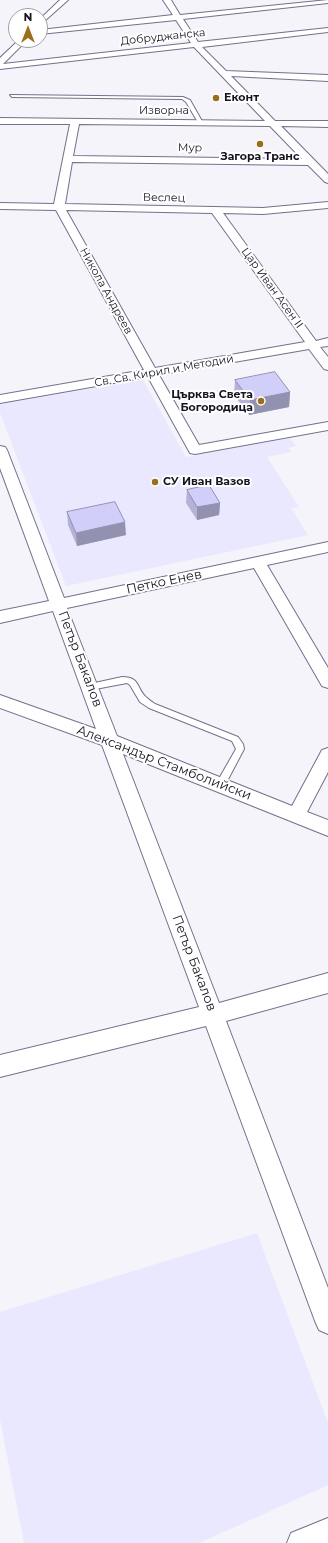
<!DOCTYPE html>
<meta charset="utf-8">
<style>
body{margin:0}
#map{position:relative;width:328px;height:1543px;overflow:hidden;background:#f4f4fa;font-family:Montserrat,sans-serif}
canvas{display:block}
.north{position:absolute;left:8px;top:8px;width:40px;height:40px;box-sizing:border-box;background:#fff;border:1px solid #a1a1a5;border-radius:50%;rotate:0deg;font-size:11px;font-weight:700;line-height:16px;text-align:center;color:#15141f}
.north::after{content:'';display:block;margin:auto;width:14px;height:18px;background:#996f1c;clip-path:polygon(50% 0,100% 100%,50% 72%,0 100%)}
</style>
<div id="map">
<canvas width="328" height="1543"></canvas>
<div class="north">N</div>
</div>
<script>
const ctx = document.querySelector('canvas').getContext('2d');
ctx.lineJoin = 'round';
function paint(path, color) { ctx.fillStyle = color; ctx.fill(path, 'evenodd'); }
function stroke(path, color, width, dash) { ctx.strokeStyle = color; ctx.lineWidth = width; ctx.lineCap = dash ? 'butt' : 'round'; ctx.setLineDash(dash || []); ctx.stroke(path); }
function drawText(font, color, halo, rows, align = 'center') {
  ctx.font = font + ' Montserrat,sans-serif'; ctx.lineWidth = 4; ctx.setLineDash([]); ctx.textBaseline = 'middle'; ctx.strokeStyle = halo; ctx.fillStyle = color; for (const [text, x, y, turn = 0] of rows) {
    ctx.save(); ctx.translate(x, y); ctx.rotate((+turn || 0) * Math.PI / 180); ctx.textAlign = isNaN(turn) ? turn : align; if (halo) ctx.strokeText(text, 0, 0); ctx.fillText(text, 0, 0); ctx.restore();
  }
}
const built = new Path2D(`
 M 143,380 L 186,457 L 290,438 L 296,446 L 289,448 L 291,452 L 267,457 L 299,507 L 291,508 L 308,535 L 66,586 L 0,413 L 0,404 Z
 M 257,1233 L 328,1423 L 328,1485 L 199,1543 L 24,1543 L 0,1419 L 0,1312 Z`);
const service = new Path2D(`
 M 10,95 L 183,97 L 190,100 L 203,123 L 199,124 L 186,102 L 182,99 L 12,97 Z
 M 122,677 C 141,677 136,689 147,698 C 149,700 152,702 155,704 L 238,737 L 243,744 L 244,749 L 224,787 L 218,787 L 216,784 L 236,749 L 232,741 L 149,708 L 140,702 L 130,685 L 127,683 L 90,690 L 86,687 L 90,684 Z`);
const minor = new Path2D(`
 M 60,0 L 68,0 L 40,25 L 40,19 Z
 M 163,0 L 171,0 L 180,15 L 328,0 L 328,3 L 183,19 L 198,42 L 328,28 L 328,32 L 202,47 L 226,71 L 328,75 L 328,81 L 231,76 L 275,121 L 328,121 L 328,127 L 281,126 L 328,174 L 328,183 L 325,182 L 308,165 L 72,162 L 65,204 L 263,208 L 328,202 L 328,208 L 263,214 L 223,213 L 316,341 L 328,338 L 328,346 L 320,347 L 328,357 L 328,370 L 324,369 L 309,349 L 159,375 L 199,445 L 328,422 L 328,430 L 195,454 L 190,453 L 148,377 L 0,403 L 0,395 L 144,370 L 56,210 L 0,209 L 0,203 L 54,204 L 70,124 L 0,124 L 0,118 L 265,121 L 194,47 L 0,69 L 0,58 L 19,40 L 27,40 L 3,64 L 191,43 L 176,20 L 40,34 L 40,30 L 173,15 ZM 79,124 L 270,126 L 302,159 L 73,156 ZM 66,210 L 212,213 L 305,342 L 155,368 Z
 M 0,446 L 5,447 L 7,450 L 64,598 L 328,542 L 328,552 L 267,565 L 328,668 L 328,688 L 322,686 L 254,568 L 67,608 L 117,736 L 292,806 L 322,750 L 328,748 L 328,772 L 307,812 L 328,820 L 328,836 L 123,754 L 219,1003 L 328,973 L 328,993 L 226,1021 L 328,1288 L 328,1334 L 319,1330 L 315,1321 L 206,1026 L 0,1077 L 0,1055 L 199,1007 L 102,745 L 0,708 L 0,695 L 96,729 L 53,611 L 0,623 L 0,611 L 49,601 L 0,468 Z
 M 328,1518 L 328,1543 L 287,1543 L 291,1533 Z`);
const wall = new Path2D(`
 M 235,380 L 290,392 L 289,407 L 249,415 L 234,395 Z
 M 187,490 L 220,503 L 219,515 L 197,520 L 186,503 Z
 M 67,512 L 126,535 L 77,546 L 68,525 Z`);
const shadedWall = new Path2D(`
 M 290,392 L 289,407 L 249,415 L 250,400 Z
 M 220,503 L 219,515 L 197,520 L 197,507 Z
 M 125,522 L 126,535 L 77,546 L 76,533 Z`);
const building = new Path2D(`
 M 275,372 L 290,392 L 250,400 L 235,380 Z
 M 209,485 L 220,503 L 197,507 L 187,490 Z
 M 115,502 L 125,522 L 76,533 L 67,512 Z`);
const markers = [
 [216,98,4,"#996f1c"],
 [260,144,4,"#996f1c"],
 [261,401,4,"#996f1c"],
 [155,482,4,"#996f1c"]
];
const farStreetnames = [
 ["Добруджанска",163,37,-6],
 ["Изворна",164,111],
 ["Мур",190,148,1],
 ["Веслец",164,198,1],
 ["Цар Иван Асен II",272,288,54],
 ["Никола Андреев",106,291,61],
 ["Св. Св. Кирил и Методий",164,371,-10]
];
const farPoinames = [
 ["Еконт",224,98],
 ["Загора Транс",260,157,"center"],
 ["Църква Света",253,395,"right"],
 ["Богородица",253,408,"right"],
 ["СУ Иван Вазов",163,482]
];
const streetNames = [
 ["Петко Енев",164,582,-12],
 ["Петър Бакалов",80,659,69],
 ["Александър Стамболийски",164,763,21],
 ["Петър Бакалов",194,963,69]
];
paint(built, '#e9e8fe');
stroke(service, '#73718c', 2);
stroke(minor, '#73718c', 2);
paint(service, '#fff');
paint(minor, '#fff');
paint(wall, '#b4b2d7');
paint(shadedWall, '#9291af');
paint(building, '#d1cffa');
stroke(building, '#9291af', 1);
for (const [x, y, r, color] of markers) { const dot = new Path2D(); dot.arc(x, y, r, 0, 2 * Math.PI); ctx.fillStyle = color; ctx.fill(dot); stroke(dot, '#fff', 1.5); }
drawText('11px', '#15141f', '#fff', farStreetnames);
drawText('bold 11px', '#15141f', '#fff', farPoinames, 'left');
drawText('13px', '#15141f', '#fff', streetNames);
</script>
